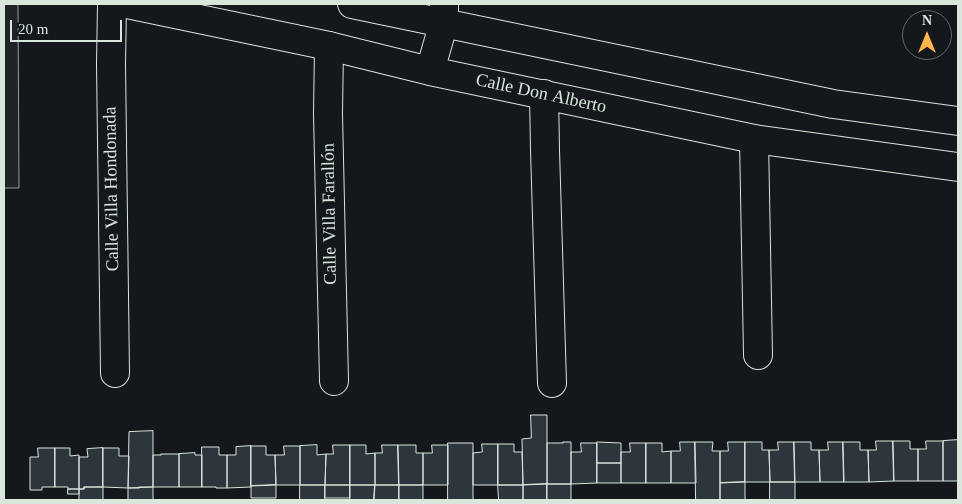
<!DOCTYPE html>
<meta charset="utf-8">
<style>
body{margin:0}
#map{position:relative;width:962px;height:504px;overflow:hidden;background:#14181c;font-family:Georgia,serif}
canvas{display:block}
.frame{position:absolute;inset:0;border:5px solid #d8e6dc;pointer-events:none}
.north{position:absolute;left:902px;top:10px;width:50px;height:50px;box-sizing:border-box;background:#14181c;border:1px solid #626a69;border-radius:50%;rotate:0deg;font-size:14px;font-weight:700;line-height:20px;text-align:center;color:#d8e6dc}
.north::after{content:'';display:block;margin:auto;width:18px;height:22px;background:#ffb74d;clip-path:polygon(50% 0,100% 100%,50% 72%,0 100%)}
.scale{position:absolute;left:10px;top:20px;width:112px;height:22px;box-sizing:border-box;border:2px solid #d8e6dc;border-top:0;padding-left:6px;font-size:15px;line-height:18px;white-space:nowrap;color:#d8e6dc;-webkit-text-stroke:4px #14181c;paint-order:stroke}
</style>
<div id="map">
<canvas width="962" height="504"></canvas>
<div class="frame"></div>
<div class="north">N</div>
<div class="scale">20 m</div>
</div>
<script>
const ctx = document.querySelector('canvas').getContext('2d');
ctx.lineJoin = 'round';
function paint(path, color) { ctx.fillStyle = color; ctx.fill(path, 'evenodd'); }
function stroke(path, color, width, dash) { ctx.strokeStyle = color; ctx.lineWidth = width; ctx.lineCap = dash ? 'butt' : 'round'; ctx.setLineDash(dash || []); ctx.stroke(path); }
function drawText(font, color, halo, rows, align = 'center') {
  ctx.font = font + ' Georgia,serif'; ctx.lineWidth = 4; ctx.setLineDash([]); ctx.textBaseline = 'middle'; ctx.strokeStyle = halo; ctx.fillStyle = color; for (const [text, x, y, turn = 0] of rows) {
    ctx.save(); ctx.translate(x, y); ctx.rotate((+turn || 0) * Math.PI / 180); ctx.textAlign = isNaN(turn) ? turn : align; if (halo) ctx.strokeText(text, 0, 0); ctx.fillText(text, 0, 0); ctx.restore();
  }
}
const green = new Path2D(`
 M 4,4 L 18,4 L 19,188 L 4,188 Z`);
const building = new Path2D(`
 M 531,415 L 547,415 L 547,484 L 523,485 L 522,439 L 531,438 Z
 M 153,431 L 153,487 L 128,488 L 129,432 Z
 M 958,440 L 958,481 L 943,481 L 943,441 Z
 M 876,441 L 893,441 L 894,481 L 869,482 L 868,450 L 876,450 Z
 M 893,441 L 910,441 L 910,449 L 918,449 L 918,481 L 894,481 Z
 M 926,441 L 943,441 L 943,481 L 918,481 L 918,449 L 926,449 Z
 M 563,442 L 571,442 L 571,484 L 547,484 L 547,443 L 563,443 Z
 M 597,442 L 621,443 L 621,463 L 597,463 Z
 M 680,442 L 695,442 L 696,483 L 671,483 L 671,451 L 680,451 Z
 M 695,442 L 713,442 L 712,451 L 720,451 L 720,500 L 696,500 Z
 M 728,442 L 745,442 L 745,482 L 720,483 L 720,451 L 728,451 Z
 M 745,442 L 762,442 L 762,450 L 769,450 L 770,482 L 745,482 Z
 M 778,442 L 794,442 L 795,482 L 770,482 L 769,450 L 778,450 Z
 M 794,442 L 811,442 L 811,450 L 819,450 L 820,482 L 795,482 Z
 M 828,442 L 843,442 L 844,482 L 820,482 L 819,450 L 828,450 Z
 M 843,442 L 860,442 L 860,450 L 868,450 L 869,482 L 844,482 Z
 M 448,443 L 473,443 L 473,500 L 448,500 Z
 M 581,443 L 597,443 L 597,483 L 571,484 L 571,452 L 581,452 Z
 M 630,443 L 646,443 L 646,483 L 621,483 L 621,452 L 630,452 Z
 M 646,443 L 662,443 L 662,452 L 671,451 L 671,483 L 646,483 Z
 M 482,444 L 498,444 L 498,485 L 473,485 L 473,453 L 482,452 Z
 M 498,444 L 514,444 L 514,452 L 522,452 L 523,485 L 498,485 Z
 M 317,445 L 317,455 L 326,454 L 325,485 L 300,485 L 300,446 Z
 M 333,445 L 350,445 L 350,485 L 325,485 L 326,454 L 333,454 Z
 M 350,445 L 366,445 L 366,454 L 375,453 L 375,485 L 350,485 Z
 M 382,445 L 398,445 L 399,485 L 375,485 L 375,453 L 382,453 Z
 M 398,445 L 416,445 L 416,453 L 423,453 L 423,485 L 399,485 Z
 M 432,445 L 448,445 L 448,485 L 423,485 L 423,453 L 432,453 Z
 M 251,446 L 251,487 L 227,488 L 227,455 L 236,455 L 236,447 Z
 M 251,446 L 266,446 L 266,455 L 275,455 L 276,485 L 251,486 Z
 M 284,446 L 300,446 L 300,485 L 276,485 L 275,455 L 284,455 Z
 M 202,447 L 219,447 L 219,455 L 227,455 L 227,488 L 216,488 L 216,487 L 202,487 Z
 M 38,448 L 55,448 L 55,487 L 42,487 L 42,490 L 30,490 L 30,457 L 38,457 Z
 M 55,448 L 70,448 L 70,456 L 79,455 L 79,489 L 68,489 L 68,487 L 55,487 Z
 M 103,448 L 103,487 L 84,487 L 84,489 L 79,489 L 79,457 L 88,457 L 87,449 Z
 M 103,448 L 119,448 L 119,456 L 129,456 L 128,488 L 103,487 Z
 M 195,453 L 195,455 L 202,455 L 202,487 L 179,487 L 179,454 Z
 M 161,454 L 179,454 L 179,487 L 153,487 L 153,455 L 161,455 Z
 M 597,463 L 621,463 L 621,483 L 597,483 Z
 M 745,482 L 745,500 L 720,500 L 720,483 Z
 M 770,482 L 795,482 L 795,500 L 770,500 Z
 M 547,484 L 547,500 L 523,500 L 523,485 Z
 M 547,484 L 571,484 L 571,500 L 547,500 Z
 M 276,485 L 276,498 L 251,498 L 251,486 Z
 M 300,485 L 325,485 L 325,500 L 300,500 Z
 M 325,485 L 350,485 L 350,498 L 325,498 Z
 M 350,485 L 375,485 L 374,500 L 350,500 Z
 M 375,485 L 399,485 L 399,500 L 374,500 Z
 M 399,485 L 423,485 L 423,500 L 399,500 Z
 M 498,485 L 523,485 L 523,500 L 499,500 Z
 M 84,487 L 103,487 L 103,500 L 79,500 L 79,489 L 84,489 Z
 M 139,487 L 153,487 L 153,500 L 128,500 L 128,488 L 139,488 Z
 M 68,489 L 79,489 L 79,494 L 68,494 Z`);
const street = new Path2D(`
 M 112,4 L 111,64 L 115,373
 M 329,46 L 328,114 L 334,381
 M 544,94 L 545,150 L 552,383
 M 754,139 L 758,355`);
const secondary = new Path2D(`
 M 127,4 L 329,46 L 430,71 L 754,139 L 958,167
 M 352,4 L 833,104 L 958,121
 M 430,71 L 444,22 L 444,5`);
const streetNames = [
 ["Calle Don Alberto",541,94,12],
 ["Calle Villa Hondonada",112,189,-91],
 ["Calle Villa Farallón",330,214,-91]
];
paint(green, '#202428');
stroke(green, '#939e99', 1);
paint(building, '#2c363c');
stroke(building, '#d8e6dc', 1);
stroke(street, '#d8e6dc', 30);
stroke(secondary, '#d8e6dc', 30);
stroke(street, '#14181c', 28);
stroke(secondary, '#14181c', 28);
drawText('18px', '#d8e6dc', '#14181c', streetNames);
</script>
